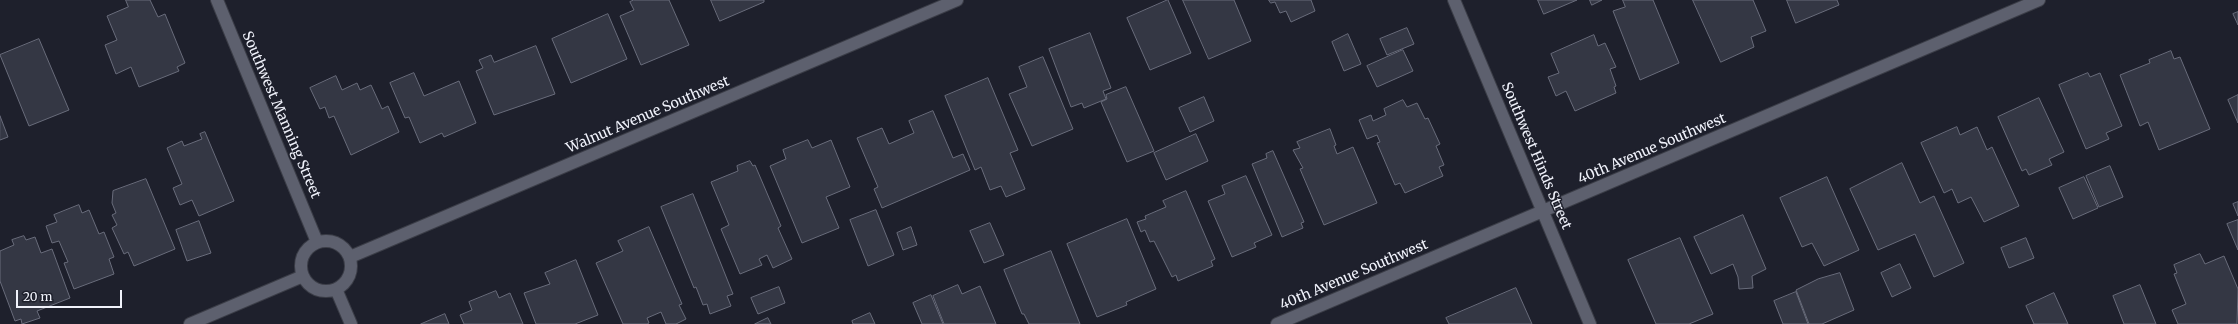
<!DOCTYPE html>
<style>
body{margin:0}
#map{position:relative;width:2238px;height:324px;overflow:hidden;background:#1e202c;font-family:Merriweather,serif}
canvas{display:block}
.scale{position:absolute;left:16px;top:290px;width:106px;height:18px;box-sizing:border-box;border:2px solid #f0f2fb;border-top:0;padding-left:5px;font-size:12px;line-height:14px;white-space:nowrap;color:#f0f2fb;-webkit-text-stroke:3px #1e202c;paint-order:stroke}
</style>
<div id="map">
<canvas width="2238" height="324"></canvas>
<div class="scale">20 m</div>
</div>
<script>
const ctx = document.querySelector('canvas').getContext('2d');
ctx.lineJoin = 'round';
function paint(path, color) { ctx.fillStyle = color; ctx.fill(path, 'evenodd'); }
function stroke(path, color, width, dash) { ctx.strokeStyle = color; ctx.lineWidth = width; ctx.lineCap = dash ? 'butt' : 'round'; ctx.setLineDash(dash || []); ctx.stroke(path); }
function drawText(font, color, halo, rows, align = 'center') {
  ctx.font = font + ' Merriweather,serif'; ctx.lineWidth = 3; ctx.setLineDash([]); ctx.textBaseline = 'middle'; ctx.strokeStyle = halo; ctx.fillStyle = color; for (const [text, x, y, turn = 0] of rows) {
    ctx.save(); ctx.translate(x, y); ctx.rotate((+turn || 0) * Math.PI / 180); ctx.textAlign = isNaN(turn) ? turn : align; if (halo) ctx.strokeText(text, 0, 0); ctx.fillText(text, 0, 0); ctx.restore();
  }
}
const building = new Path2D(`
 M 126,0 L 150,0 L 158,17 L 165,14 L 185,63 L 177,67 L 179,71 L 139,87 L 131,67 L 116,74 L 105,45 L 117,40 L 107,16 L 128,7 Z
 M 634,0 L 669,0 L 689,45 L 641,65 L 620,16 L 634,10 L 630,2 Z
 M 711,0 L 764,0 L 764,2 L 720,21 Z
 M 1168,0 L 1191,53 L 1150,70 L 1127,18 Z
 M 1183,0 L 1234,0 L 1251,41 L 1209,59 Z
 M 1269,0 L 1311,0 L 1315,11 L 1291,22 L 1286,11 L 1280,13 L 1275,2 L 1271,3 Z
 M 1538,0 L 1577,0 L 1544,14 Z
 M 1590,0 L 1602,0 L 1592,5 Z
 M 1623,0 L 1653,0 L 1679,63 L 1640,80 L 1613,11 L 1625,7 Z
 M 1693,0 L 1753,0 L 1766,31 L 1751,37 L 1754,47 L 1721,62 Z
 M 1787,0 L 1837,0 L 1839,5 L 1796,23 Z
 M 2238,12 L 2238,25 L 2233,14 Z
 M 608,14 L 627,59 L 571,83 L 552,39 Z
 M 1407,28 L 1414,44 L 1387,55 L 1380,39 Z
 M 1090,33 L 1111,88 L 1103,91 L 1106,99 L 1084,108 L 1082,103 L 1071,107 L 1049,49 Z
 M 1348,34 L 1361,64 L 1344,71 L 1332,42 Z
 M 1594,35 L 1598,46 L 1605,43 L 1616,67 L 1610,69 L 1616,86 L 1614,87 L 1616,93 L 1575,111 L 1566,91 L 1556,96 L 1548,77 L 1559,73 L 1551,54 Z
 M 39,39 L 69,110 L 29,126 L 0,55 Z
 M 536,46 L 555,94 L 494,115 L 476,71 L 483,68 L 479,60 L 491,55 L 494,62 Z
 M 1403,50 L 1413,71 L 1377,87 L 1367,66 Z
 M 2171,51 L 2174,59 L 2180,57 L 2210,129 L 2159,150 L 2148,122 L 2140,126 L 2120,75 L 2150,63 L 2149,60 Z
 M 1043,57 L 1073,129 L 1032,146 L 1009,94 L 1027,87 L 1019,67 Z
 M 414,73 L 424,96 L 459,81 L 476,123 L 444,137 L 442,133 L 420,143 L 409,117 L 405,118 L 390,83 Z
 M 2088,73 L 2090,77 L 2100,73 L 2122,126 L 2106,133 L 2109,139 L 2086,149 L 2059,85 Z
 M 336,76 L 342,90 L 357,83 L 360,90 L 371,85 L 382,109 L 388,106 L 399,132 L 351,155 L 334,116 L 329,118 L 325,107 L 320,109 L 310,88 Z
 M 988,78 L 1018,150 L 1010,153 L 1025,189 L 1006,197 L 1001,186 L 990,190 L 981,167 L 975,170 L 945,96 Z
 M 1126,87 L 1154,151 L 1127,162 L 1101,102 L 1107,99 L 1106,95 Z
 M 2238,95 L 2238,123 L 2228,100 Z
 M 1204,97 L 1214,121 L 1190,132 L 1179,108 Z
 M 2039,98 L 2064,152 L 2049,159 L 2052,165 L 2029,175 L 2026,169 L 2022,171 L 1998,117 Z
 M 1403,100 L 1407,107 L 1417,103 L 1425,119 L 1428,118 L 1440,144 L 1436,146 L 1444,165 L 1439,167 L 1443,176 L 1405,193 L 1400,183 L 1395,185 L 1377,143 L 1380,142 L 1377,135 L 1367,139 L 1359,120 L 1371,115 L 1373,121 L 1386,115 L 1384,109 Z
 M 933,111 L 953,158 L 963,154 L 970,170 L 882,208 L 874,189 L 878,187 L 857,138 L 882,128 L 889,144 L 914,133 L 909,121 Z
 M 0,116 L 8,137 L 0,140 Z
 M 1957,127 L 1960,135 L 1977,127 L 1987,150 L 1992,147 L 2019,206 L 1984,222 L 1971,197 L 1958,203 L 1952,189 L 1944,193 L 1921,143 Z
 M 1330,129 L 1336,145 L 1334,146 L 1337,154 L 1353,147 L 1377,203 L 1324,225 L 1300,169 L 1303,168 L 1293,150 L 1300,148 L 1297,142 Z
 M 205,132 L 234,201 L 199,216 L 192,200 L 180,205 L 173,188 L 182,184 L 167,148 L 182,141 L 184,146 L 202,139 L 200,134 Z
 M 1196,134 L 1208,161 L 1166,180 L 1154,153 Z
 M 808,140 L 812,148 L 831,140 L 850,187 L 826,197 L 839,228 L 802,243 L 770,166 L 786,159 L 783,150 Z
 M 1273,151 L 1304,222 L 1301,223 L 1303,228 L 1282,237 L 1252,164 L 1267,158 L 1266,154 Z
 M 750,161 L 753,166 L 755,165 L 781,226 L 778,228 L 792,259 L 773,268 L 767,255 L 759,259 L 762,265 L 740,274 L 721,229 L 729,225 L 711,182 L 738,171 L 737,166 Z
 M 1902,163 L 1920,203 L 1934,196 L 1964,263 L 1934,277 L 1915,234 L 1878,250 L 1850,189 Z
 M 2110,166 L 2123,197 L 2099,207 L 2086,176 Z
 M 1246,176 L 1272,235 L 1254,243 L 1256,247 L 1232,257 L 1208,201 L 1225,194 L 1222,186 Z
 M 1827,177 L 1859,250 L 1824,266 L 1812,243 L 1802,247 L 1780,198 Z
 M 2084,177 L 2098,208 L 2073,219 L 2059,188 Z
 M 146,179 L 175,249 L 134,266 L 128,252 L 124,254 L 112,228 L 117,225 L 112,215 L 116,213 L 112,203 L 113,191 Z
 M 1186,191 L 1215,259 L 1211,261 L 1213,266 L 1178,281 L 1176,275 L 1172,277 L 1154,241 L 1150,242 L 1145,230 L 1141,232 L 1137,222 L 1146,219 L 1145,216 L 1166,207 L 1163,201 Z
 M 693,194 L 733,294 L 727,296 L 731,306 L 710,314 L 707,304 L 703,305 L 696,287 L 694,288 L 661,207 Z
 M 2238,202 L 2238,216 L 2233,204 Z
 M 79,205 L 82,213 L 89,210 L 99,234 L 104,232 L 114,257 L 109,259 L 114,274 L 74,289 L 64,263 L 68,262 L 59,241 L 52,243 L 46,226 L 57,222 L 54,215 Z
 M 876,210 L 894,255 L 868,266 L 850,220 Z
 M 1743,215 L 1766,269 L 1752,276 L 1753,288 L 1739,289 L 1738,277 L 1733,264 L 1711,274 L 1694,237 Z
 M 1127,219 L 1156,289 L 1126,302 L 1127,305 L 1097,317 L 1067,244 Z
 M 2238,220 L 2238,250 L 2227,224 Z
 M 199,221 L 211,253 L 187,261 L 176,230 Z
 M 990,223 L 1004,255 L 984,263 L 970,231 Z
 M 649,227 L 682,304 L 679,305 L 686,319 L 676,324 L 666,324 L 661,312 L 647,318 L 649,323 L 647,324 L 623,324 L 596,263 L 623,251 L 618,241 Z
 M 911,227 L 917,245 L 903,250 L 897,233 Z
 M 24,236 L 26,240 L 35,237 L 41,253 L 52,249 L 70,298 L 37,311 L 40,318 L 22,324 L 21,319 L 15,321 L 0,281 L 0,251 L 14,245 L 12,240 Z
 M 1680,238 L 1713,314 L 1689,324 L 1656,324 L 1628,260 Z
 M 2026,238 L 2034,258 L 2009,268 L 2001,248 Z
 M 1051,251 L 1080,324 L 1029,324 L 1024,314 L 1022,314 L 1004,270 Z
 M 2200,254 L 2205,264 L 2224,256 L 2238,289 L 2237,324 L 2178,324 L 2172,310 L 2186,304 L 2174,274 L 2177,273 L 2174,265 Z
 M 576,260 L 598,315 L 575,324 L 536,324 L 524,293 L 550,284 L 545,273 Z
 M 1900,264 L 1911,288 L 1892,297 L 1881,273 Z
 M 1840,273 L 1854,310 L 1822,324 L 1809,324 L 1796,290 L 1818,279 Z
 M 958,285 L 962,294 L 980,286 L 996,324 L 944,324 L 933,296 Z
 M 2140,285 L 2156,324 L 2124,324 L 2113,296 Z
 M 779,287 L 785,303 L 758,314 L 751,298 Z
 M 1516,288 L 1532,324 L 1449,324 L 1446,318 Z
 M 496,291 L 499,298 L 510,293 L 523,324 L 464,324 L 460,315 L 472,310 L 469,302 Z
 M 1796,292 L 1808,324 L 1783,324 L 1774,301 Z
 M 2054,293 L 2068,324 L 2034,324 L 2026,306 Z
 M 931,295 L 943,324 L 922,324 L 913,303 Z
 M 870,313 L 875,324 L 853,324 L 852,321 Z
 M 445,314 L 449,324 L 421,324 Z
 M 768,318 L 771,324 L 755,324 Z`);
const minor = new Path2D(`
 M 217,0 L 317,242
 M 1454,0 L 1590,324
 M301 266a25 25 0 1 1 50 0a25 25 0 1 1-50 0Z
 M 350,257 L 957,0
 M 336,289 L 351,324
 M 190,324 L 303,276
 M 1277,324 L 2039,0`);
const streetNames = [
 ["Southwest Manning Street",281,115,67],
 ["Walnut Avenue Southwest",648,115,-23],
 ["40th Avenue Southwest",1652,149,-23],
 ["Southwest Hinds Street",1536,156,67],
 ["40th Avenue Southwest",1354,275,-23]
];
paint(building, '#343744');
stroke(building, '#696c7b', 1);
stroke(minor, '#3b3d47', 14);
stroke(minor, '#5d606e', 12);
drawText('14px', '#f0f2fb', '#1e202c', streetNames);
</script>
